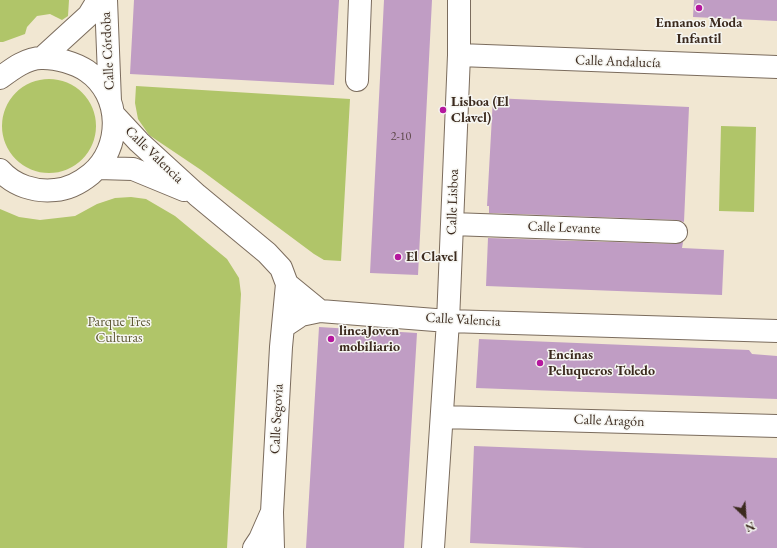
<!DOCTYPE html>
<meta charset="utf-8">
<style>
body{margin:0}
#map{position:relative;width:777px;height:548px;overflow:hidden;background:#f1e7d2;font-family:"EB Garamond",serif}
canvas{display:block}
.north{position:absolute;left:725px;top:496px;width:40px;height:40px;-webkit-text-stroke:3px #f6f6f2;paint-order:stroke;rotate:155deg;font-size:11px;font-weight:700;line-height:16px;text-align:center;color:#3b2a1e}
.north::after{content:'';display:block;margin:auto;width:14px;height:18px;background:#3b2a1e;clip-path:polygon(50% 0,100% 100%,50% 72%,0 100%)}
</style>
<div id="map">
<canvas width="777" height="548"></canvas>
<div class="north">N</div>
</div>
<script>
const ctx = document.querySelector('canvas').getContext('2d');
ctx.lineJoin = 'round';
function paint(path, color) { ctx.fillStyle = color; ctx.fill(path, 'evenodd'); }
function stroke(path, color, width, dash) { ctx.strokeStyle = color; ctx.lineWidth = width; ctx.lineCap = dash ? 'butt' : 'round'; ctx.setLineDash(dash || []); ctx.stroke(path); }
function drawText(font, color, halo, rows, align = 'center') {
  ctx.font = font + ' "EB Garamond",serif'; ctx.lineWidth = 3; ctx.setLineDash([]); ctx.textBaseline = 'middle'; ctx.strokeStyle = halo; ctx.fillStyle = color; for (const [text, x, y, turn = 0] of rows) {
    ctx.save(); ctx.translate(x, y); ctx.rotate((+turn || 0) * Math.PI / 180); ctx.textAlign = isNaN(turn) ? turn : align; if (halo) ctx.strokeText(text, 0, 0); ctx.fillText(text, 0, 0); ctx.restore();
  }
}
const green = new Path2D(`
 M 0,0 L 69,0 L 68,16 L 62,20 L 50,14 L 37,16 L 27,27 L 25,34 L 3,42 L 0,42 Z
 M2 126a47 47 0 1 1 94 0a47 47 0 1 1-94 0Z
 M 136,86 L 350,99 L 341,261 L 324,260 L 314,254 L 201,170 L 149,135 L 138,119 L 135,103 Z
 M 721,126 L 756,127 L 754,212 L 719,211 Z
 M 131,197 L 146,199 L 175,216 L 227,259 L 239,278 L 241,294 L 227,548 L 0,548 L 0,209 L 19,217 L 40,220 L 75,216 L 97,204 L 115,198 Z`);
const building = new Path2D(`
 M 134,0 L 339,0 L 334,85 L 130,74 Z
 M 384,0 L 432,0 L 418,275 L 370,273 Z
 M 694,0 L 777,0 L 777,21 L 693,17 Z
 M 493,98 L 689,107 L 684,222 L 676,220 L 489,213 L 489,206 L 487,206 Z
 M 488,238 L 676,244 L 683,242 L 682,248 L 724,250 L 722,295 L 486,286 Z
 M 319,327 L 417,333 L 404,548 L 306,548 Z
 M 479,339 L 749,350 L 752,354 L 777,356 L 777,399 L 476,388 Z
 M 474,446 L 777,458 L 777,548 L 585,548 L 470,543 Z`);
const minor = new Path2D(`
 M 106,0 L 110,101
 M 459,55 L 777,67
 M 43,57 L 89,15 L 98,0
 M 0,78 C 12,69 28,57 43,58 C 57,58 75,63 87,71 C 122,95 122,148 91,174 C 80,183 69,189 55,190 C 35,192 14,186 0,170
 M 357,80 L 360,0
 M 113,114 L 139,142 L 197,195 L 267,253 L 281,268 L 287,284 L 320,311
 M 98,168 L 133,169 L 184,190
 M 452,224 L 676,232
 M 283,327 L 301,315 L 320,311 L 448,321 L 777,331
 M 442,417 L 777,426
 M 254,548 L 260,539 L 271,514
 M 273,548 L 272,512 L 281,347 L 287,284
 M 433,548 L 448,321 L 459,55 L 459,0`);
const markers = [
 [699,8,4,"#b5179e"],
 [443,110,4,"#b5179e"],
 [398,257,4,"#b5179e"],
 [331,339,4,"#b5179e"],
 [540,363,4,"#b5179e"]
];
const numberNames = [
 ["2-10",401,137]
];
const poiNames = [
 ["Ennanos Moda",699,23,"center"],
 ["Infantil",699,39,"center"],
 ["Lisboa (El",451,102],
 ["Clavel)",451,118],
 ["El Clavel",406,257],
 ["lineaJoven",339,331],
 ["mobiliario",339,347],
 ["Encinas",548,355],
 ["Peluqueros Toledo",548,371]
];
const streetNames = [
 ["Calle Córdoba",108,51,-93],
 ["Calle Andalucía",618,62,2],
 ["Calle Valencia",154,155,44],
 ["Calle Lisboa",453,202,-88],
 ["Calle Levante",564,228,2],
 ["Calle Valencia",463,320,3],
 ["Calle Segovia",277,419,-87],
 ["Calle Aragón",609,421,2]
];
const parkNames = [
 ["Parque Tres",119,322],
 ["Culturas",119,338]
];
paint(green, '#b0c569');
paint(building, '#c09dc4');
stroke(minor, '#7b6c5d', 24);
stroke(minor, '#fff', 22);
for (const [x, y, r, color] of markers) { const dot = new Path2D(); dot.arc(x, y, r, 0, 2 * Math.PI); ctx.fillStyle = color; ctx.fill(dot); stroke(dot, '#f6f6f2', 1.5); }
drawText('12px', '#5c4748', null, numberNames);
drawText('bold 14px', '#3b2a1e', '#f6f6f2', poiNames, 'left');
drawText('14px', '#3b2a1e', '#f6f6f2', streetNames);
drawText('14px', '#5e5834', '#f6f6f2', parkNames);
</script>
